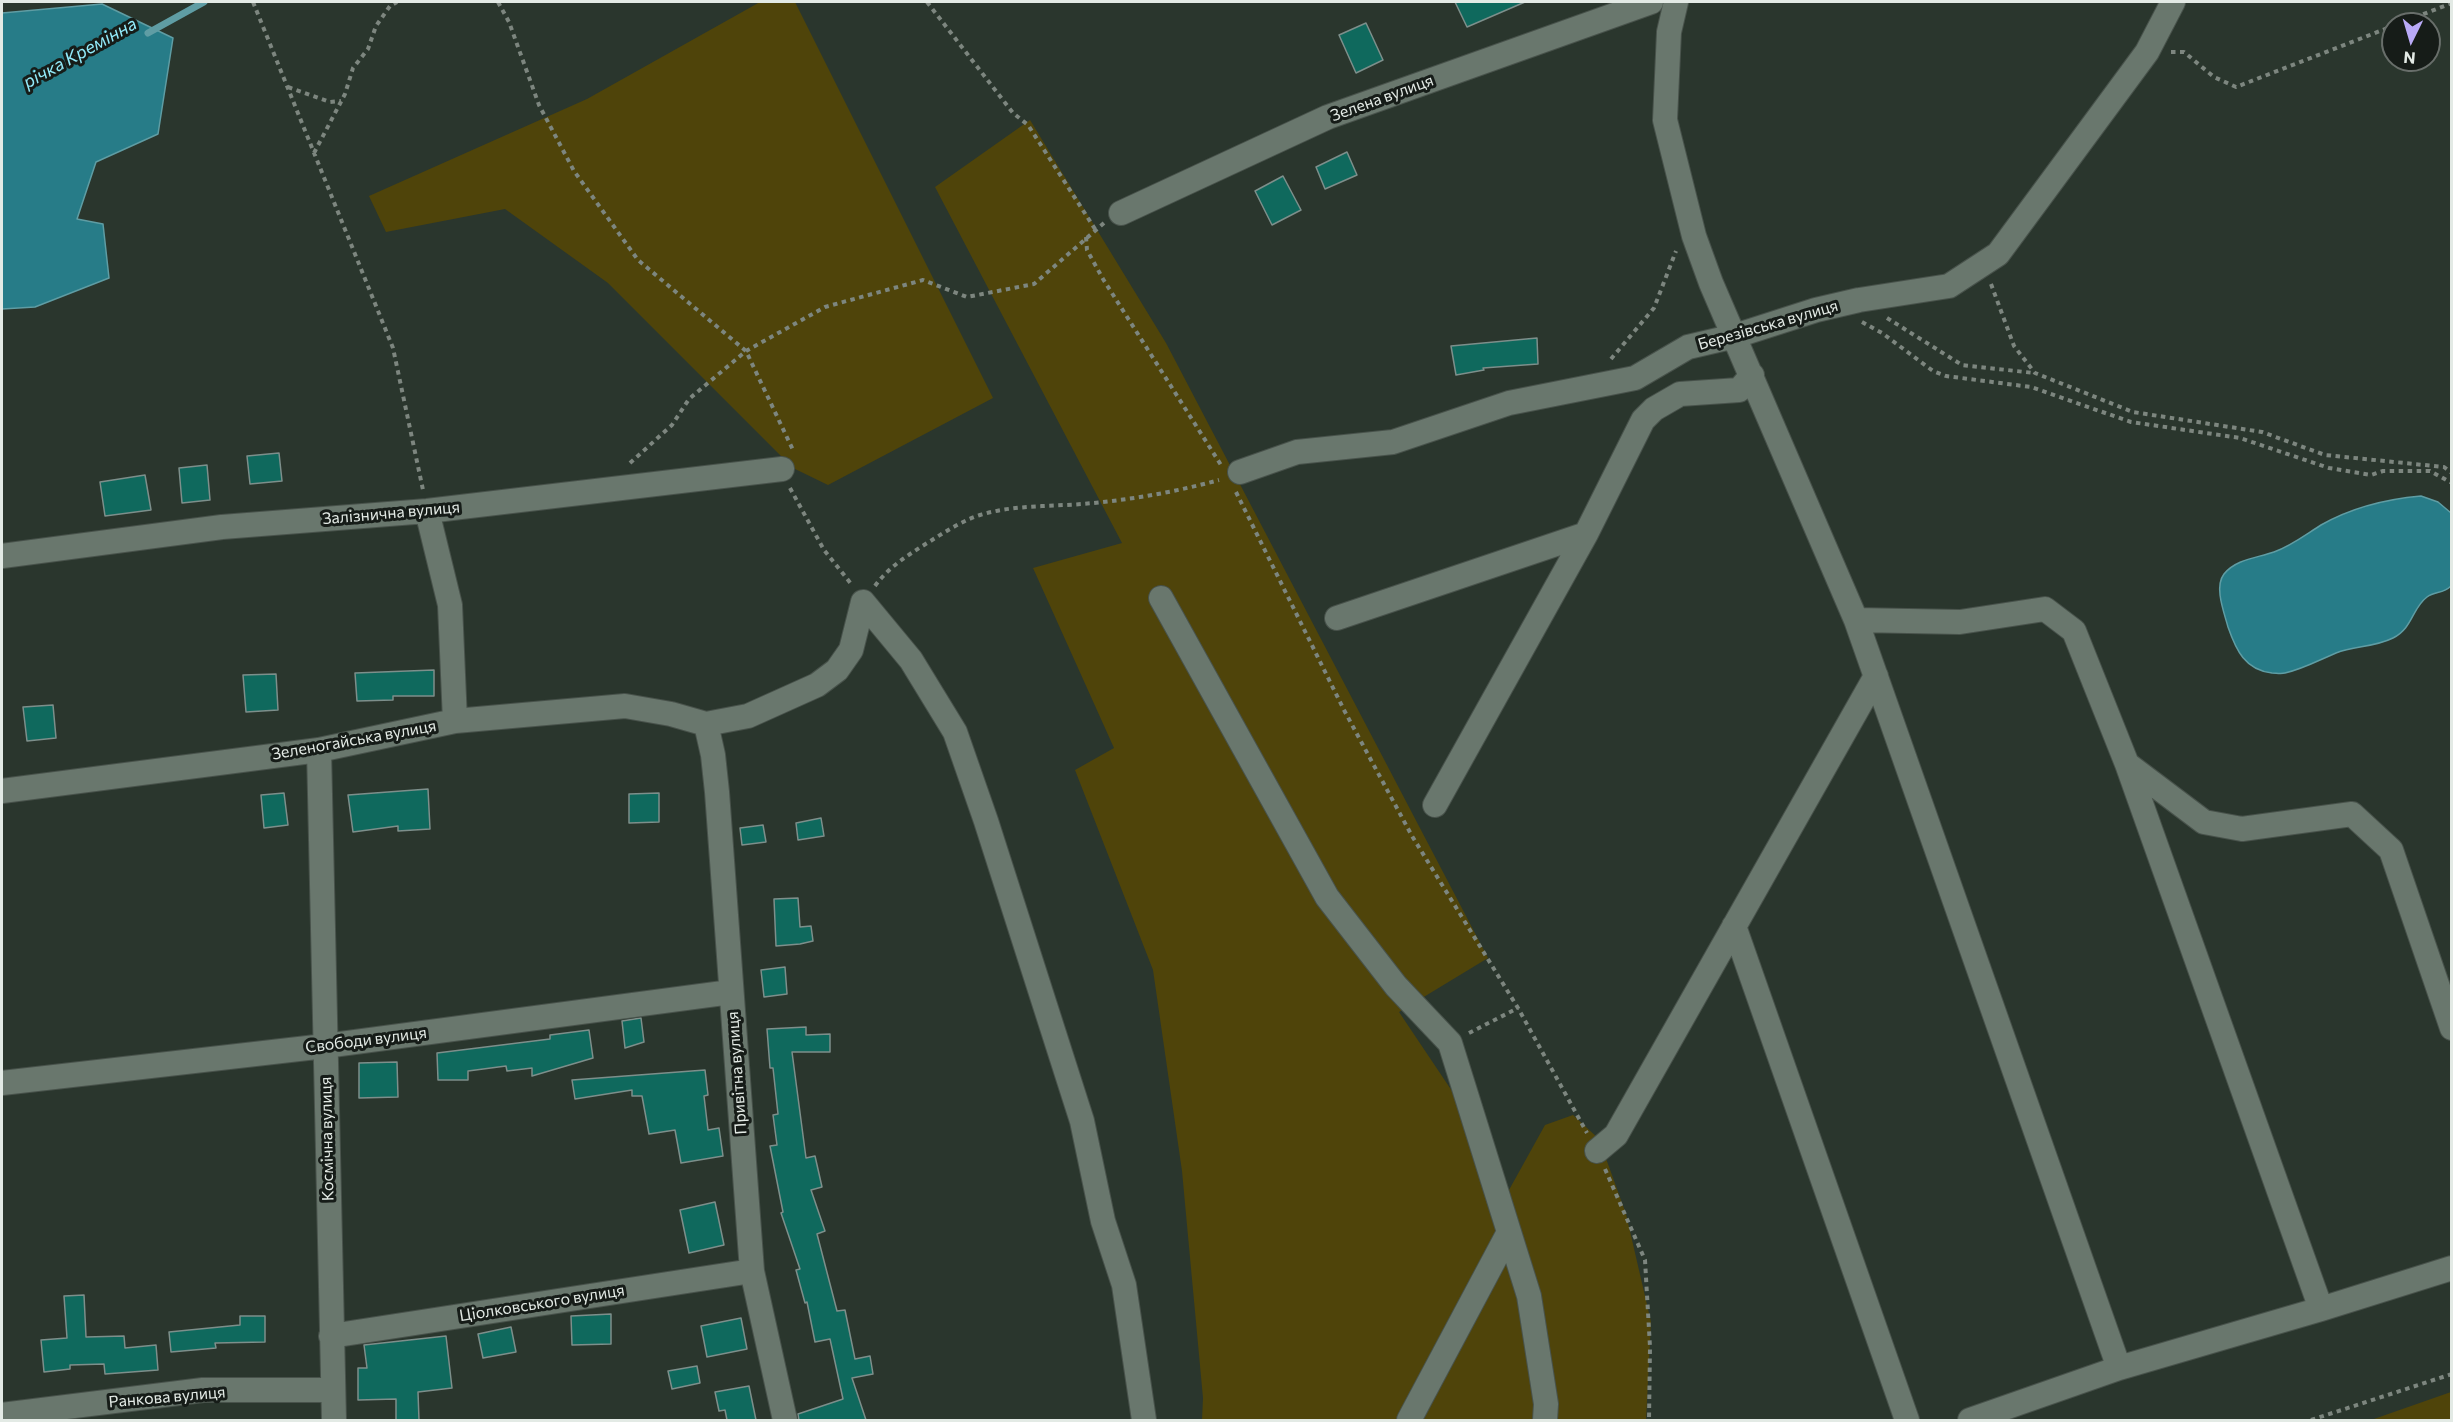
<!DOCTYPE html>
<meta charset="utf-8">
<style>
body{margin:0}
#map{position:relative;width:2453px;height:1422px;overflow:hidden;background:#2a362d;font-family:Commissioner,sans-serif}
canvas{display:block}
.frame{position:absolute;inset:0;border:3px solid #e3eae5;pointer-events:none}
.north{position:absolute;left:2381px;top:12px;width:60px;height:60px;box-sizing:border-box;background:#161c18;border:2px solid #686e6a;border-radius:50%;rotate:185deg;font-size:16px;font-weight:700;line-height:24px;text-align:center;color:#e3eae5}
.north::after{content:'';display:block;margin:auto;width:21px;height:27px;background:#b9aaf7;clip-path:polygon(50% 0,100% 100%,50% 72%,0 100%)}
</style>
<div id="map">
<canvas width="2453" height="1422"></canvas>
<div class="frame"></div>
<div class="north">N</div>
</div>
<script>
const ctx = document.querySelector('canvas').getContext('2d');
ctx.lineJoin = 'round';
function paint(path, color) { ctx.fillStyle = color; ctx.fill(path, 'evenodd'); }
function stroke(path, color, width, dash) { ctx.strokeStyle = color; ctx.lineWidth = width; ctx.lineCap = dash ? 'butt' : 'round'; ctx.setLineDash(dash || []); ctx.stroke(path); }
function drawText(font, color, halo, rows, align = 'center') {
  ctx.font = font + ' Commissioner,sans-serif'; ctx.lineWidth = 6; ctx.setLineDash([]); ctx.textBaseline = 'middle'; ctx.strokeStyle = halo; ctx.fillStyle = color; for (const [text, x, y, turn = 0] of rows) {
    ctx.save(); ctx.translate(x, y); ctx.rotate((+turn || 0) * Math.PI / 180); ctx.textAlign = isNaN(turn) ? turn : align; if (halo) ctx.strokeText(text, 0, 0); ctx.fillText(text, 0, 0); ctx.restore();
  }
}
const green = new Path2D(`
 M 760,2 L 795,2 L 993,398 L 828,485 L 793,468 L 608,283 L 505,209 L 386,232 L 369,196 L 587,99 Z
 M 1030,120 L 1166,343 L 1488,958 L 1399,1012 L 1452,1091 L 1499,1208 L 1545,1125 L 1573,1115 L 1599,1139 L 1626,1214 L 1651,1322 L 1646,1420 L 1202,1420 L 1203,1398 L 1182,1171 L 1153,970 L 1075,770 L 1114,748 L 1033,568 L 1122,543 L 935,187 Z
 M 2451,1392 L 2451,1420 L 2371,1420 Z`);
const water = new Path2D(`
 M 102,4 L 173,38 L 158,134 L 96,162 L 77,219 L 103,224 L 109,278 L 35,307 L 2,309 L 2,13 Z
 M 2421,496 L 2438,502 L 2451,513 L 2451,586 C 2443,594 2435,591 2427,597 C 2412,608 2413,628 2393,638 C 2375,647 2355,646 2336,653 C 2319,660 2303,669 2285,673 C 2281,674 2276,673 2272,673 C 2245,670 2236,650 2228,627 C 2224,612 2214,587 2224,574 C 2236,559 2257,558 2274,552 C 2291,546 2305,535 2321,525 C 2351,508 2387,499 2421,496 Z`);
const stream = new Path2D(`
 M 148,33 L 204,2`);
const building = new Path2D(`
 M 1455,2 L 1525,2 L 1467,27 Z
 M 1366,23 L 1383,60 L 1356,73 L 1339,35 Z
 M 1347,152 L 1357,175 L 1325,189 L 1316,167 Z
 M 1283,176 L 1301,210 L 1272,225 L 1255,191 Z
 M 1537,338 L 1538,364 L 1483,368 L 1484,370 L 1456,375 L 1451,346 Z
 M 279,453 L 282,481 L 250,484 L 247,456 Z
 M 207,465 L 210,500 L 182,503 L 179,468 Z
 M 145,475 L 151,510 L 105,516 L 100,482 Z
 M 434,670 L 434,696 L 393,696 L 393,700 L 357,701 L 355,673 Z
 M 276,674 L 278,710 L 246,712 L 243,675 Z
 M 53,705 L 56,738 L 27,741 L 23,707 Z
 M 428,789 L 430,829 L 398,831 L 398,826 L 353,832 L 348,795 Z
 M 284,793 L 288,825 L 264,828 L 261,795 Z
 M 659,793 L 659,822 L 629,823 L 629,794 Z
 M 821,818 L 824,836 L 798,840 L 796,823 Z
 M 763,825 L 766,842 L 742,845 L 740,828 Z
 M 798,898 L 800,927 L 811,926 L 813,941 L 800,944 L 776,946 L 774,899 Z
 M 785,967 L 787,994 L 764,997 L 761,970 Z
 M 641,1018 L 644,1042 L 625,1048 L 622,1021 Z
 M 806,1027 L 806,1035 L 830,1034 L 830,1052 L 792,1052 L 806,1158 L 815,1156 L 822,1187 L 811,1190 L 825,1231 L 817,1234 L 837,1311 L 845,1310 L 855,1359 L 870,1356 L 873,1374 L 852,1378 L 866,1420 L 799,1420 L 798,1414 L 843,1399 L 830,1339 L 815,1342 L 807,1302 L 805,1303 L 796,1270 L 800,1269 L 781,1213 L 783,1212 L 770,1146 L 777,1145 L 773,1115 L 778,1114 L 773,1068 L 770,1068 L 767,1029 Z
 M 589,1030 L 593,1058 L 532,1076 L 532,1068 L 507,1071 L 506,1066 L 468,1071 L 468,1080 L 438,1080 L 437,1053 L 550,1039 L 550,1035 Z
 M 397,1062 L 398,1097 L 359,1098 L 359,1063 Z
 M 705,1070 L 708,1095 L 704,1096 L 708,1130 L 719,1128 L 723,1156 L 681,1163 L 675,1130 L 649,1134 L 642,1096 L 632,1096 L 632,1090 L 575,1099 L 572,1080 Z
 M 715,1202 L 724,1245 L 689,1253 L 680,1210 Z
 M 84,1295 L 86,1337 L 124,1336 L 125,1348 L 156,1345 L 158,1370 L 105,1374 L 104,1364 L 70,1365 L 70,1369 L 44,1372 L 41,1340 L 67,1338 L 64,1296 Z
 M 611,1314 L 611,1344 L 572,1345 L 571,1316 Z
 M 240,1316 L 265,1316 L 265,1342 L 215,1343 L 216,1348 L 171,1352 L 169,1332 L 240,1325 Z
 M 741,1318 L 747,1349 L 707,1357 L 701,1326 Z
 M 511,1327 L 516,1352 L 483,1358 L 478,1334 Z
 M 446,1336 L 452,1388 L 418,1392 L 419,1420 L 396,1420 L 396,1399 L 358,1400 L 358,1368 L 367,1368 L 364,1345 Z
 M 697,1366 L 700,1383 L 672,1389 L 668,1371 Z
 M 749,1386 L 756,1420 L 727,1420 L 725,1410 L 719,1411 L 715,1392 Z`);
const path = new Path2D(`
 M 253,2 L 393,348 L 423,490
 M 498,2 L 509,22 L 539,105 L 574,171 L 638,260 L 746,351 L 793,450
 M 927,2 L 1013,113 L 1028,125 L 1095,229
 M 2398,24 L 2452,3
 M 2171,52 L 2184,52 L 2214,77 L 2236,87 L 2393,26
 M 288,87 L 330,102 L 341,101
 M 314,153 L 345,94 L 353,68 L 368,49 L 376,26 L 390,6 L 397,2
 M 1086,237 L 1087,250 L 1103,279 L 1221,465
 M 1991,284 L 2014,346 L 2035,373 L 2133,412 L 2262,432 L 2325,455 L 2444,467 L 2452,473
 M 1887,318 L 1962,365 L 2034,373
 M 1862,322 L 1882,333 L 1933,371 L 1946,376 L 2031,387 L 2131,422 L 2240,438 L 2329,468 L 2371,475 L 2383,471 L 2430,471 L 2452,483
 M 1611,359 L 1654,308 L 1676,251
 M 630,463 L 672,425 L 689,399 L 746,351 L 825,307 L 923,280 L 967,297 L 1034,284 L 1104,223
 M 790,488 L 824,550 L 852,585
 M 1236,492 L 1344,710 L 1412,836 L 1518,1008 L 1587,1133
 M 875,586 C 888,568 905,557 924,545 C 942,534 959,522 980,515 C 1016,504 1056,507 1093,503 C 1136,499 1179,491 1219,480
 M 1469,1033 L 1518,1008
 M 1605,1169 L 1645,1260 L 1650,1347 L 1649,1420
 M 2311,1420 L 2452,1374`);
const minor = new Path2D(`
 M 1676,2 L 1669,32 L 1665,120 L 1694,236 L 1711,283 L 1856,620 L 2119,1368
 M 1121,213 L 1328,117 L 1651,2
 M 1240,472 L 1297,452 L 1393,442 L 1509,403 L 1635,378 L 1688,347 L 1735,336 L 1816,310 L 1859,300 L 1949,286 L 1998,254 L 2147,52 L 2173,2
 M 427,511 L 450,605 L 455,721
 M 2,556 L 222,527 L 427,511 L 782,469
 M 1161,598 L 1327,897 L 1396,986 L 1450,1043 L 1529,1296 L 1546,1404 L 1545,1420
 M 863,602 L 911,660 L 955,732 L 986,821 L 1082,1121 L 1103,1221 L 1124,1285 L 1144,1420
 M 1337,618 L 1586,534
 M 1856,620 L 1960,622 L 2045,609 L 2074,631 L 2127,764 L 2321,1309
 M 706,724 L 713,755 L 717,792 L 752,1271 L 785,1420
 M 319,750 L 334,1420
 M 2127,764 L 2204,822 L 2242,829 L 2352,814 L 2391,850 L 2452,1028
 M 2,791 L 319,750 L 455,721 L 625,706 L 671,714 L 706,724 L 748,716 L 817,685 L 837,670 L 851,650 L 863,602
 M 1435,805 L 1586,534 L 1643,420 L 1654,409 L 1680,394 L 1739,390 L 1752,375
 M 1734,926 L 1907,1420
 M 2,1083 L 325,1046 L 731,992
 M 1597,1151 L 1616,1135 L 1876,676
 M 331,1336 L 752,1271
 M 2,1415 L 203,1390 L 332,1390
 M 1409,1420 L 1508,1234
 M 1970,1420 L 2119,1368 L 2321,1309 L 2452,1268`);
const streetNames = [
 ["Зелена вулиця",1382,98,-20],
 ["Березівська вулиця",1768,325,-16],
 ["Залізнична вулиця",391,513,-5],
 ["Зеленогайська вулиця",354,740,-10],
 ["Свободи вулиця",366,1040,-7],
 ["Привітна вулиця",737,1073,-94],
 ["Космічна вулиця",327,1139,-91],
 ["Ціолковського вулиця",542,1303,-9],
 ["Ранкова вулиця",167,1397,-5]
];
const waterNames = [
 ["річка Кремінна",80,53,-29]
];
paint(green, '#4f440a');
paint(water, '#277c88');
stroke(water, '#5f9da4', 1.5);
stroke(stream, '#5f9da4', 7);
paint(building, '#0f695d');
stroke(building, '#7d8f8b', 1.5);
stroke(minor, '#48524b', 26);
stroke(path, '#7d867f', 4, [4.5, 4.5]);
stroke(minor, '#69776d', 24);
drawText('16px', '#e3eae5', '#161c18', streetNames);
drawText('italic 18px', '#92ebfa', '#161c18', waterNames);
</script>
